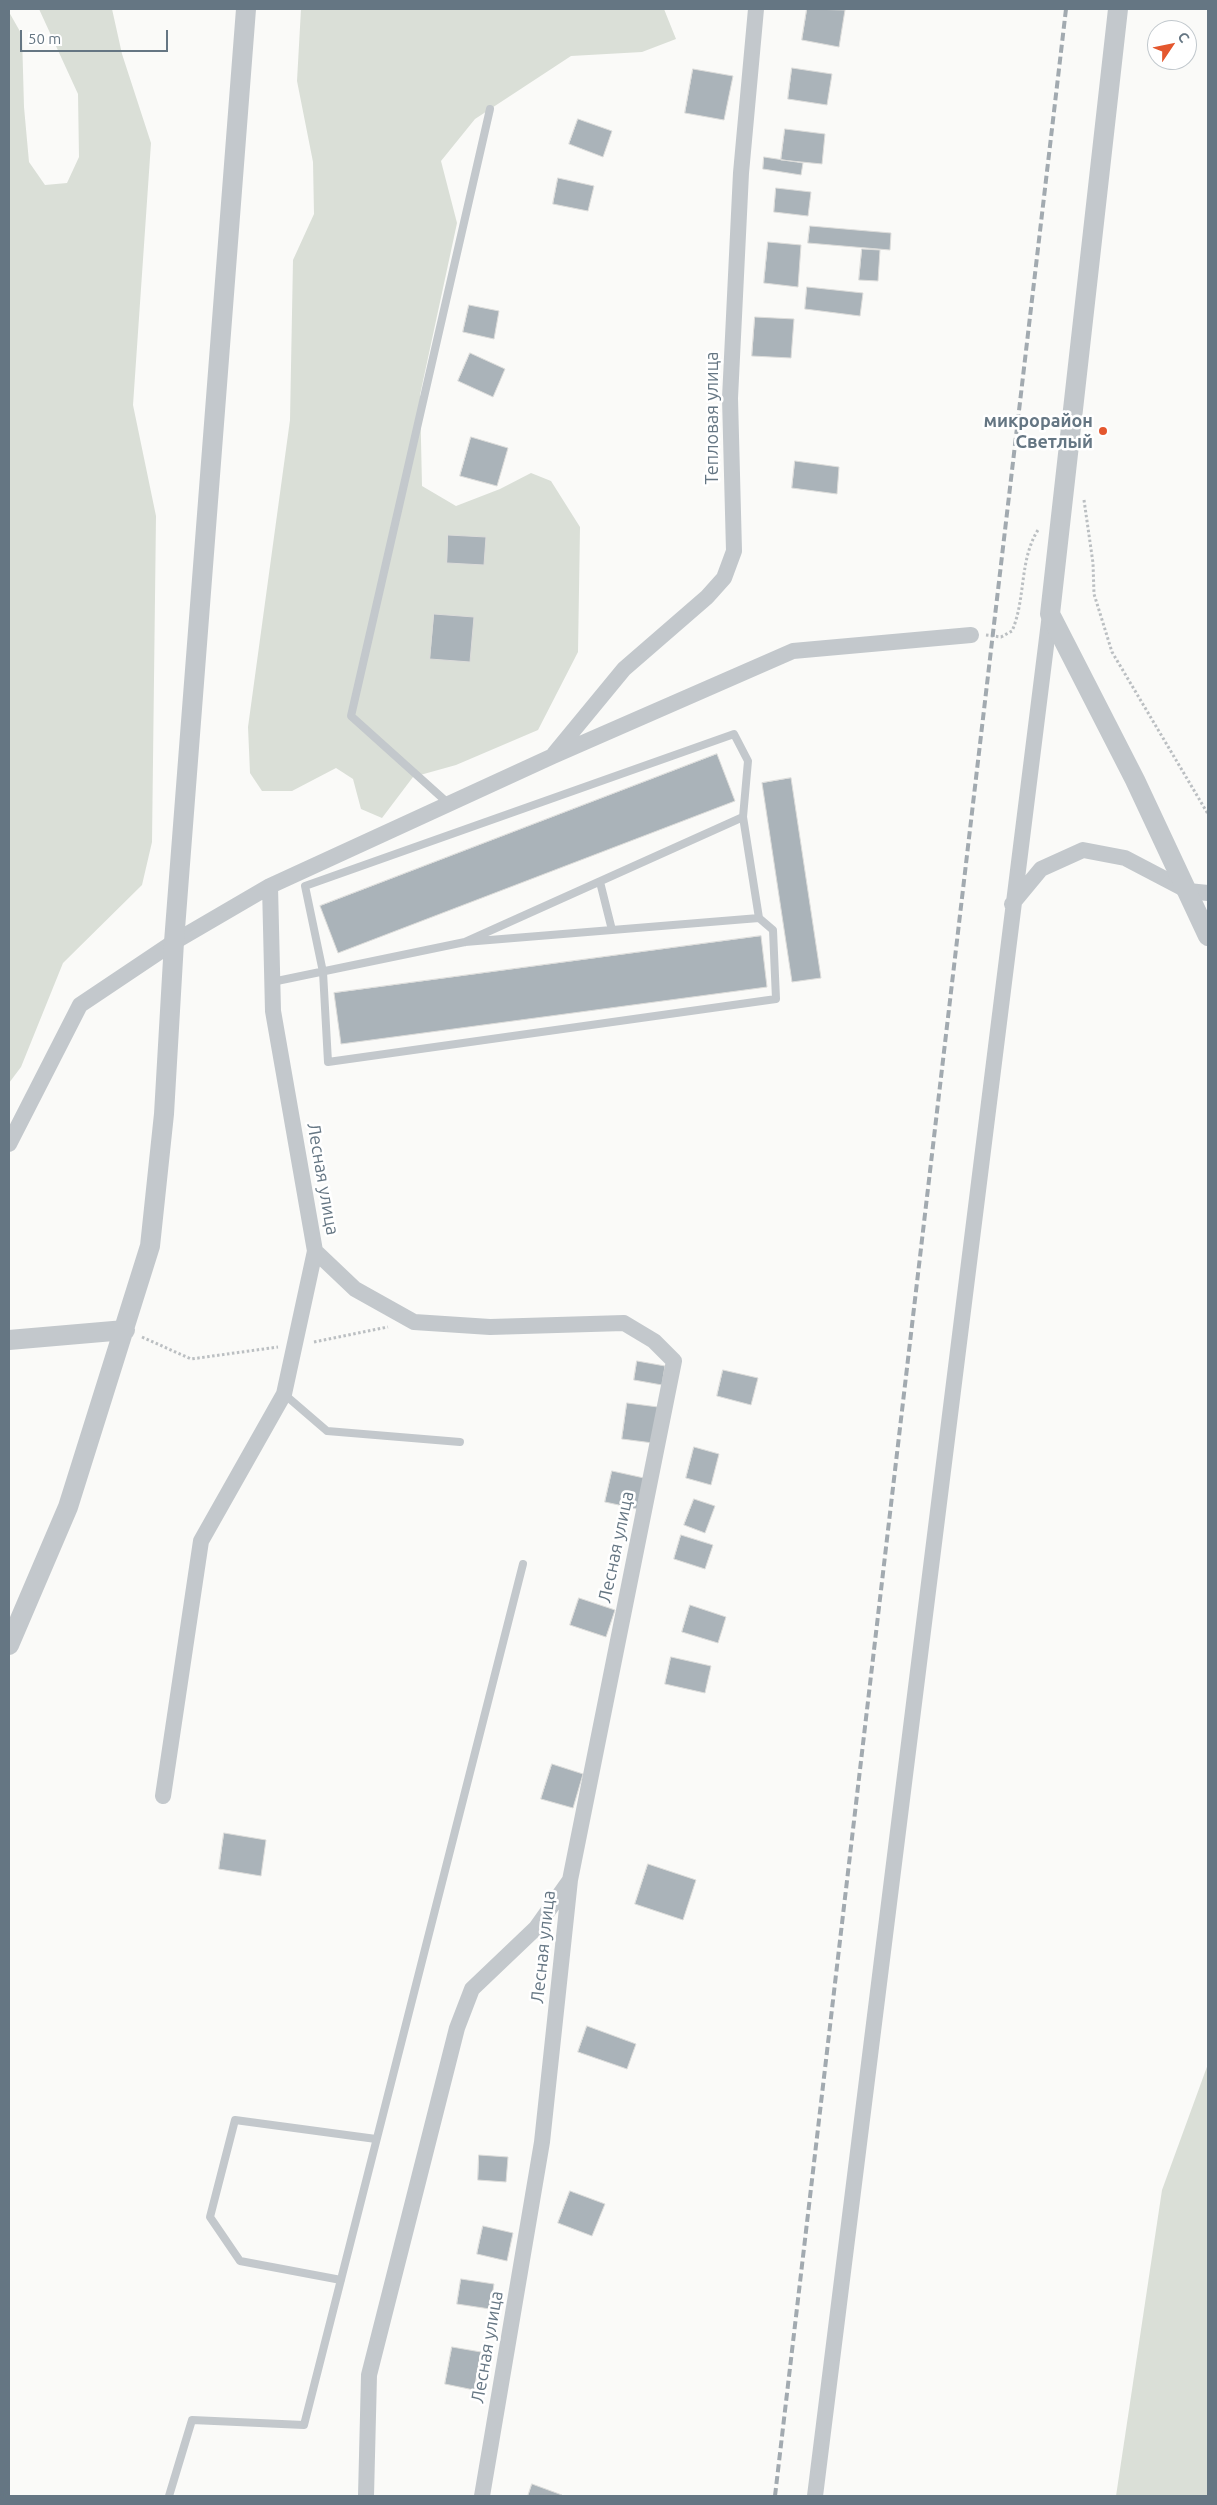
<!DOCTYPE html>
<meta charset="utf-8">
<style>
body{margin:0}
#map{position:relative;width:1217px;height:2505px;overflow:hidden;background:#fafaf8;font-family:Ubuntu,sans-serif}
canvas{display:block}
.frame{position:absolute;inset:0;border:10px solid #657683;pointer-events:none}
.north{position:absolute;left:1147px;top:20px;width:50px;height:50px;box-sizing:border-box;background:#fff;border:1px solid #c1c8cd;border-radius:50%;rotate:56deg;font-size:14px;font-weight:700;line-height:20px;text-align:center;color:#657683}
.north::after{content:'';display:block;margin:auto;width:18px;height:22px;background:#e4572e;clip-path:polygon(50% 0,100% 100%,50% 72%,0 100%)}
.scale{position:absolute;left:20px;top:30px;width:148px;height:22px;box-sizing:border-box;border:2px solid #657683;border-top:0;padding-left:6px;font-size:15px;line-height:18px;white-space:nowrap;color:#657683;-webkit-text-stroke:4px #fff;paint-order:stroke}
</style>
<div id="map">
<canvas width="1217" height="2505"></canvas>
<div class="frame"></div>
<div class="north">С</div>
<div class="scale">50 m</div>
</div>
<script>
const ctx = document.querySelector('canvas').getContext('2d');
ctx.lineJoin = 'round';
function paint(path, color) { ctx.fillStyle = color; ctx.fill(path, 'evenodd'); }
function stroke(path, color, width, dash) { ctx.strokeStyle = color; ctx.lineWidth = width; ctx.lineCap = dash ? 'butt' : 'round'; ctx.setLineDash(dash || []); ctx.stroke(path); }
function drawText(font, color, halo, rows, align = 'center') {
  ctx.font = font + ' Ubuntu,sans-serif'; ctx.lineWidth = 5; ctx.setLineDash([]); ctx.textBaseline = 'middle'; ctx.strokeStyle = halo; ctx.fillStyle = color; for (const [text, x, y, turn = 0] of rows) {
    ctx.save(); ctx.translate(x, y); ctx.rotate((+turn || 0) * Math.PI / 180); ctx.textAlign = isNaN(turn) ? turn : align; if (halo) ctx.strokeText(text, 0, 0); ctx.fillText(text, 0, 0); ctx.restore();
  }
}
const green = new Path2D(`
 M 39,9 L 112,9 L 122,54 L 151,143 L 133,405 L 156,516 L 152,842 L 142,885 L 63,963 L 21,1067 L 9,1083 L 9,12 L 22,35 L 24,107 L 29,162 L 45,185 L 67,183 L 79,157 L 78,94 Z
 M 301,9 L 664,9 L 676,39 L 642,52 L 571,56 L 475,119 L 441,161 L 457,223 L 420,395 L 422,486 L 456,506 L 500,489 L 531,473 L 551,481 L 580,527 L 578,652 L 538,730 L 456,765 L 413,777 L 382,818 L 361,809 L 353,779 L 336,768 L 292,791 L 262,791 L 250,773 L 248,727 L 290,420 L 293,260 L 314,214 L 313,162 L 297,81 Z
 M 1208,2064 L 1208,2496 L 1116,2496 L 1162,2190 Z`);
const building = new Path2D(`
 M 807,9 L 845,10 L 839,47 L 802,40 Z
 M 792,68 L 832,74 L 827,105 L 788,99 Z
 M 693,69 L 733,76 L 724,120 L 685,113 Z
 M 578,119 L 612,131 L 603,157 L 569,144 Z
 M 785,129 L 825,134 L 822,164 L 781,160 Z
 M 764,157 L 803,163 L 801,175 L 763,169 Z
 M 558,178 L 594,186 L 588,211 L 553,204 Z
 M 776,188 L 811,192 L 808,216 L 774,212 Z
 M 810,226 L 891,233 L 890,250 L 808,243 Z
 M 768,242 L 801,245 L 798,287 L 764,283 Z
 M 862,249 L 880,250 L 878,281 L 859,280 Z
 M 807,287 L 863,293 L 860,316 L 805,309 Z
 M 469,305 L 499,311 L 494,339 L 463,332 Z
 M 755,317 L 794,319 L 791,358 L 752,356 Z
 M 470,353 L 505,369 L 493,397 L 458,381 Z
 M 471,437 L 508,448 L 497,486 L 460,476 Z
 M 795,461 L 839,467 L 837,494 L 792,488 Z
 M 448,535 L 486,537 L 484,565 L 447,563 Z
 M 434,614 L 474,617 L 470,662 L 430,659 Z
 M 717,754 L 735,801 L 338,953 L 320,906 Z
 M 791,778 L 821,978 L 792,982 L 762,783 Z
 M 761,936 L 767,987 L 341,1044 L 334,993 Z
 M 637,1361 L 665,1366 L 662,1385 L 634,1380 Z
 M 723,1370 L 758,1378 L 751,1405 L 717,1396 Z
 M 627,1403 L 658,1407 L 653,1443 L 622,1439 Z
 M 694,1447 L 719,1454 L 711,1485 L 686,1478 Z
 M 612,1471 L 644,1478 L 637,1509 L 605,1502 Z
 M 694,1499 L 715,1506 L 705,1533 L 684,1525 Z
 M 681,1535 L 713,1545 L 705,1569 L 674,1559 Z
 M 579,1598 L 615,1610 L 606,1637 L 570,1625 Z
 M 690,1605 L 726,1617 L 718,1643 L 682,1632 Z
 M 671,1657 L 711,1666 L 705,1693 L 665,1684 Z
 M 552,1764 L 583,1774 L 573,1808 L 541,1799 Z
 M 224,1833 L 266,1840 L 261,1876 L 219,1869 Z
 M 648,1864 L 696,1880 L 683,1920 L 635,1904 Z
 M 587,2026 L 636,2044 L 627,2069 L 578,2052 Z
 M 479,2155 L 508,2157 L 506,2182 L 478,2180 Z
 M 570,2191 L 605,2204 L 592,2236 L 558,2223 Z
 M 483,2226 L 513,2233 L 507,2261 L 477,2254 Z
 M 461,2279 L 494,2284 L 490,2309 L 457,2304 Z
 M 452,2347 L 481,2352 L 474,2390 L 445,2384 Z
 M 532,2484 L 562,2495 L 561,2496 L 528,2496 Z`);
const path = new Path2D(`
 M 1084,500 L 1093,563 L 1094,594 L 1112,652 L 1208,814
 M 986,635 L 1001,637 L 1012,631 C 1026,599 1019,560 1038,530
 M 142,1337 L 191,1359 L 278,1347
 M 314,1342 L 388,1327`);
const service = new Path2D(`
 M 449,804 L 351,716 L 490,109
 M 743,817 L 748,761 L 734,734 L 305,886 L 323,972 L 328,1062 L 776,999 L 773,930 L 759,918
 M 600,882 L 612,930
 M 272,982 L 465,942 L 759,918 L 743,817 L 465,942
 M 284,1394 L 327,1431 L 460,1442
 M 341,2280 L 240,2261 L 210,2217 L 235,2120 L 376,2139
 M 169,2496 L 192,2420 L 304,2425 L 523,1564`);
const minor = new Path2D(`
 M 554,754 L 624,669 L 707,597 L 724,578 L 734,551 L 730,398 L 741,173 L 756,9
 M 270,886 L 273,1011 L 315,1251 L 355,1289 L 414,1322 L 490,1327 L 624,1323 L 654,1341 L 674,1361 L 570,1880 L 542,2142 L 482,2496
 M 1012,904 L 1041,869 L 1083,850 L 1125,858 L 1188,891 L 1208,893
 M 9,1144 L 80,1005 L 174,942 L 270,886 L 553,756 L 793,651 L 971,635
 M 163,1796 L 201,1541 L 284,1394 L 315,1251
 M 366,2496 L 369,2375 L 457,2028 L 472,1989 L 536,1928 L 570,1880
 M 815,2496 L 1050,614`);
const tertiary = new Path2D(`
 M 1118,9 L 1050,614 L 1135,780 L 1208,936
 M 9,1340 L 125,1330
 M 9,1645 L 68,1507 L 150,1246 L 164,1114 L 174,942 L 246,9`);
const rail = new Path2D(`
 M 775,2496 L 1066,9`);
const markers = [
 [1103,431,5,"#e4572e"]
];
const streetNames = [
 ["Тепловая улица",712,418,-90],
 ["Лесная улица",323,1179,80],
 ["Лесная улица",616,1547,-78],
 ["Лесная улица",543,1947,-84],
 ["Лесная улица",487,2347,-80]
];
const poiNames = [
 ["микрорайон",1093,421],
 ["Светлый",1093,442]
];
paint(green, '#dadfd7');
paint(building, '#aab3b9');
stroke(building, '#dcdcda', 1);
stroke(path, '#bbbfc2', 3, [2.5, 2.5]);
stroke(service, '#c3c8cc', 8);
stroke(minor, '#c3c8cc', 16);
stroke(tertiary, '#c3c8cc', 20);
stroke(rail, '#a2aab0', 4, [8, 4]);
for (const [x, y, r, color] of markers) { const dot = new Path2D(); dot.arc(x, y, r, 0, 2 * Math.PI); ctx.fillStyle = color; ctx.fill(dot); stroke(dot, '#fff', 2); }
drawText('18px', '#657683', '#fff', streetNames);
drawText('bold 18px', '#657683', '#fff', poiNames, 'right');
</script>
